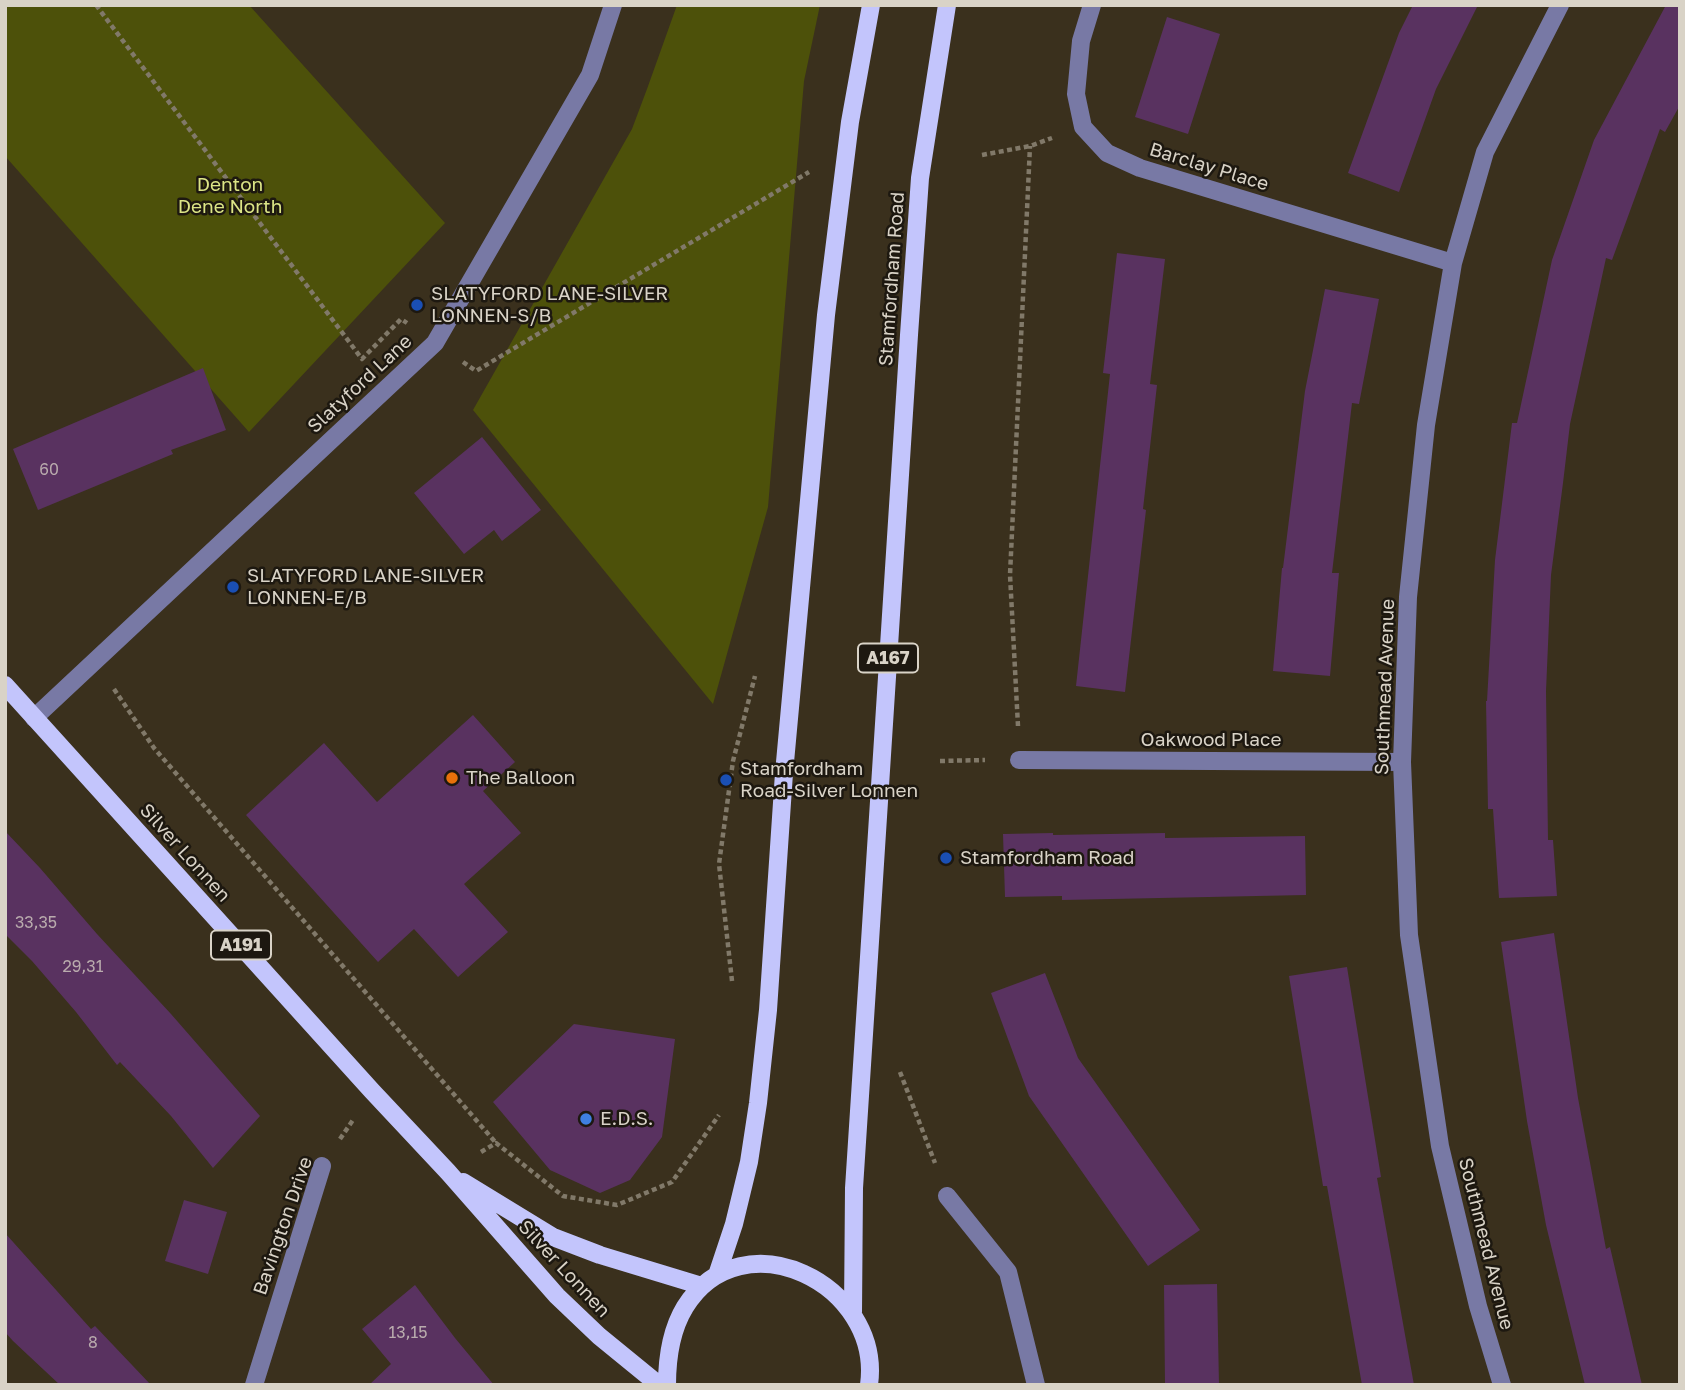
<!DOCTYPE html>
<style>
body{margin:0}
#map{position:relative;width:1685px;height:1390px;overflow:hidden;background:#3a301d;font-family:"Golos Text",sans-serif}
canvas{display:block}
.frame{position:absolute;inset:0;border:7px solid #d9d3c7;pointer-events:none}
</style>
<div id="map">
<canvas width="1685" height="1390"></canvas>
<div class="frame"></div>
</div>
<script>
const ctx = document.querySelector('canvas').getContext('2d');
ctx.lineJoin = 'round';
function paint(path, color) { ctx.fillStyle = color; ctx.fill(path, 'evenodd'); }
function stroke(path, color, width, dash) { ctx.strokeStyle = color; ctx.lineWidth = width; ctx.lineCap = dash ? 'butt' : 'round'; ctx.setLineDash(dash || []); ctx.stroke(path); }
function drawText(font, color, halo, rows, align = 'center') {
  ctx.font = font + ' "Golos Text",sans-serif'; ctx.lineWidth = 5; ctx.setLineDash([]); ctx.textBaseline = 'middle'; ctx.strokeStyle = halo; ctx.fillStyle = color; for (const [text, x, y, turn = 0] of rows) {
    ctx.save(); ctx.translate(x, y); ctx.rotate((+turn || 0) * Math.PI / 180); ctx.textAlign = isNaN(turn) ? turn : align; if (halo) ctx.strokeText(text, 0, 0); ctx.fillText(text, 0, 0); ctx.restore();
  }
}
const green = new Path2D(`
 M 5,5 L 249,5 L 445,223 L 249,432 L 5,156 Z
 M 677,5 L 820,5 L 804,81 L 768,507 L 713,704 L 473,410 L 632,129 L 647,89 Z`);
const building = new Path2D(`
 M 1413,5 L 1478,5 L 1436,89 L 1399,192 L 1348,173 L 1399,33 Z
 M 1666,5 L 1680,5 L 1680,105 L 1665,132 L 1660,129 L 1612,260 L 1606,258 L 1570,424 L 1563,483 L 1551,575 L 1546,691 L 1548,840 L 1553,840 L 1557,896 L 1499,898 L 1493,809 L 1488,809 L 1486,701 L 1487,701 L 1495,560 L 1512,423 L 1517,423 L 1552,260 L 1594,140 Z
 M 1167,17 L 1220,34 L 1188,134 L 1135,117 Z
 M 1117,253 L 1165,259 L 1150,384 L 1157,385 L 1143,509 L 1146,510 L 1125,692 L 1076,686 L 1110,374 L 1103,373 Z
 M 1325,289 L 1379,299 L 1359,404 L 1352,403 L 1332,573 L 1339,573 L 1330,676 L 1273,671 L 1282,568 L 1283,568 L 1305,391 Z
 M 203,368 L 226,430 L 171,450 L 173,454 L 38,510 L 13,449 Z
 M 482,437 L 541,510 L 502,541 L 494,530 L 464,554 L 414,493 Z
 M 473,715 L 515,762 L 483,791 L 521,833 L 464,884 L 508,932 L 458,977 L 414,929 L 378,962 L 246,815 L 324,743 L 377,802 Z
 M 5,831 L 40,868 L 97,934 L 171,1014 L 260,1116 L 213,1168 L 171,1116 L 120,1062 L 117,1065 L 76,1012 L 32,961 L 5,934 Z
 M 1053,833 L 1053,835 L 1165,833 L 1165,838 L 1305,836 L 1306,895 L 1062,900 L 1062,896 L 1005,897 L 1003,834 Z
 M 1554,933 L 1578,1098 L 1606,1249 L 1610,1247 L 1642,1385 L 1585,1385 L 1546,1225 L 1527,1121 L 1501,942 Z
 M 1347,967 L 1381,1177 L 1377,1178 L 1414,1385 L 1362,1385 L 1327,1186 L 1323,1186 L 1289,976 Z
 M 1045,973 L 1078,1058 L 1200,1230 L 1148,1266 L 1029,1096 L 991,993 Z
 M 574,1024 L 675,1039 L 662,1137 L 630,1180 L 600,1193 L 550,1170 L 493,1102 Z
 M 184,1200 L 227,1212 L 208,1274 L 165,1261 Z
 M 5,1233 L 91,1329 L 95,1326 L 151,1385 L 60,1385 L 13,1341 L 5,1332 Z
 M 1217,1284 L 1219,1385 L 1165,1385 L 1164,1285 Z
 M 415,1285 L 455,1338 L 494,1385 L 369,1385 L 391,1364 L 362,1329 Z`);
const path = new Path2D(`
 M 96,5 L 362,359 L 401,319 L 407,323
 M 982,155 L 1030,146 L 1052,138
 M 463,362 L 476,371 L 809,172
 M 114,689 L 154,748 L 496,1143
 M 1018,726 L 1010,575 L 1030,146
 M 940,761 L 985,760
 M 732,981 L 719,864 L 733,761 L 755,676
 M 900,1072 L 935,1163
 M 340,1139 L 353,1120
 M 481,1152 L 496,1143 L 563,1196 L 617,1205 L 672,1182 L 719,1115`);
const minor = new Path2D(`
 M 1092,5 L 1081,41 L 1076,94 L 1083,127 L 1107,153 L 1140,168 L 1453,263
 M 34,718 L 435,343 L 590,75 L 613,5
 M 1019,760 L 1402,762
 M 947,1196 L 1008,1272 L 1036,1385
 M 254,1385 L 322,1166
 M 1502,1385 L 1478,1306 L 1440,1146 L 1409,935 L 1402,762 L 1408,597 L 1426,425 L 1453,263 L 1485,152 L 1560,5`);
const major = new Path2D(`
 M 5,685 L 372,1091 L 448,1172 L 557,1296 L 599,1336 L 659,1385
 M 463,1182 L 553,1237 L 600,1255 L 702,1286
 M 717,1275 L 734,1224 L 749,1162 L 758,1103 L 768,1010 L 784,773 L 826,315 L 850,122 L 871,5
 M 853,1312 L 854,1188 L 867,988 L 909,335 L 920,178 L 947,5
 M 667,1385 C 667,1359 671,1330 685,1307 C 742,1215 883,1284 869,1385`);
const markers = [
 [417,305,7,"#1a4fb4"],
 [233,587,7,"#1a4fb4"],
 [452,778,7,"#e8710a"],
 [726,780,7,"#1a4fb4"],
 [946,858,7,"#1a4fb4"],
 [586,1119,7,"#3f7fe0"]
];
const numberNames = [
 ["60",49,470],
 ["33,35",36,923],
 ["29,31",83,967],
 ["13,15",408,1333],
 ["8",93,1343]
];
const shields = [
 [888,658,60],
 [241,945,60]
];
const shieldNames = [
 ["A167",888,658],
 ["A191",241,945]
];
const streetNames = [
 ["Barclay Place",1209,167,17],
 ["Stamfordham Road",892,279,-86],
 ["Slatyford Lane",360,384,-43],
 ["Southmead Avenue",1385,687,-88],
 ["Oakwood Place",1211,740],
 ["Silver Lonnen",185,853,48],
 ["Bavington Drive",283,1226,-71],
 ["Southmead Avenue",1486,1244,76],
 ["Silver Lonnen",564,1269,47]
];
const parkNames = [
 ["Denton",230,185],
 ["Dene North",230,207]
];
const poiNames = [
 ["SLATYFORD LANE-SILVER",431,294],
 ["LONNEN-S/B",431,316],
 ["SLATYFORD LANE-SILVER",247,576],
 ["LONNEN-E/B",247,598],
 ["Stamfordham",740,769],
 ["Road-Silver Lonnen",740,791],
 ["The Balloon",466,778],
 ["Stamfordham Road",960,858],
 ["E.D.S.",600,1119]
];
paint(green, '#4d510a');
paint(building, '#593260');
stroke(path, '#817969', 4.5, [5, 3.5]);
stroke(minor, '#7879a5', 18);
stroke(major, '#c3c5fc', 18);
for (const [x, y, r, color] of markers) { const dot = new Path2D(); dot.arc(x, y, r, 0, 2 * Math.PI); ctx.fillStyle = color; ctx.fill(dot); stroke(dot, '#1d1810', 2.5); }
drawText('16px', '#b9abad', null, numberNames);
for (const [x, y, w] of shields) { const box = new Path2D(); box.roundRect(x - w / 2, y - 14.5, w, 29, 5); ctx.fillStyle = '#1d1810'; ctx.fill(box); stroke(box, '#d9d3c7', 2); }
drawText('bold 18px', '#d9d3c7', null, shieldNames);
drawText('19px', '#d9d3c7', '#1d1810', streetNames);
drawText('19px', '#dce586', '#1d1810', parkNames);
drawText('19px', '#d9d3c7', '#1d1810', poiNames, 'left');
</script>
